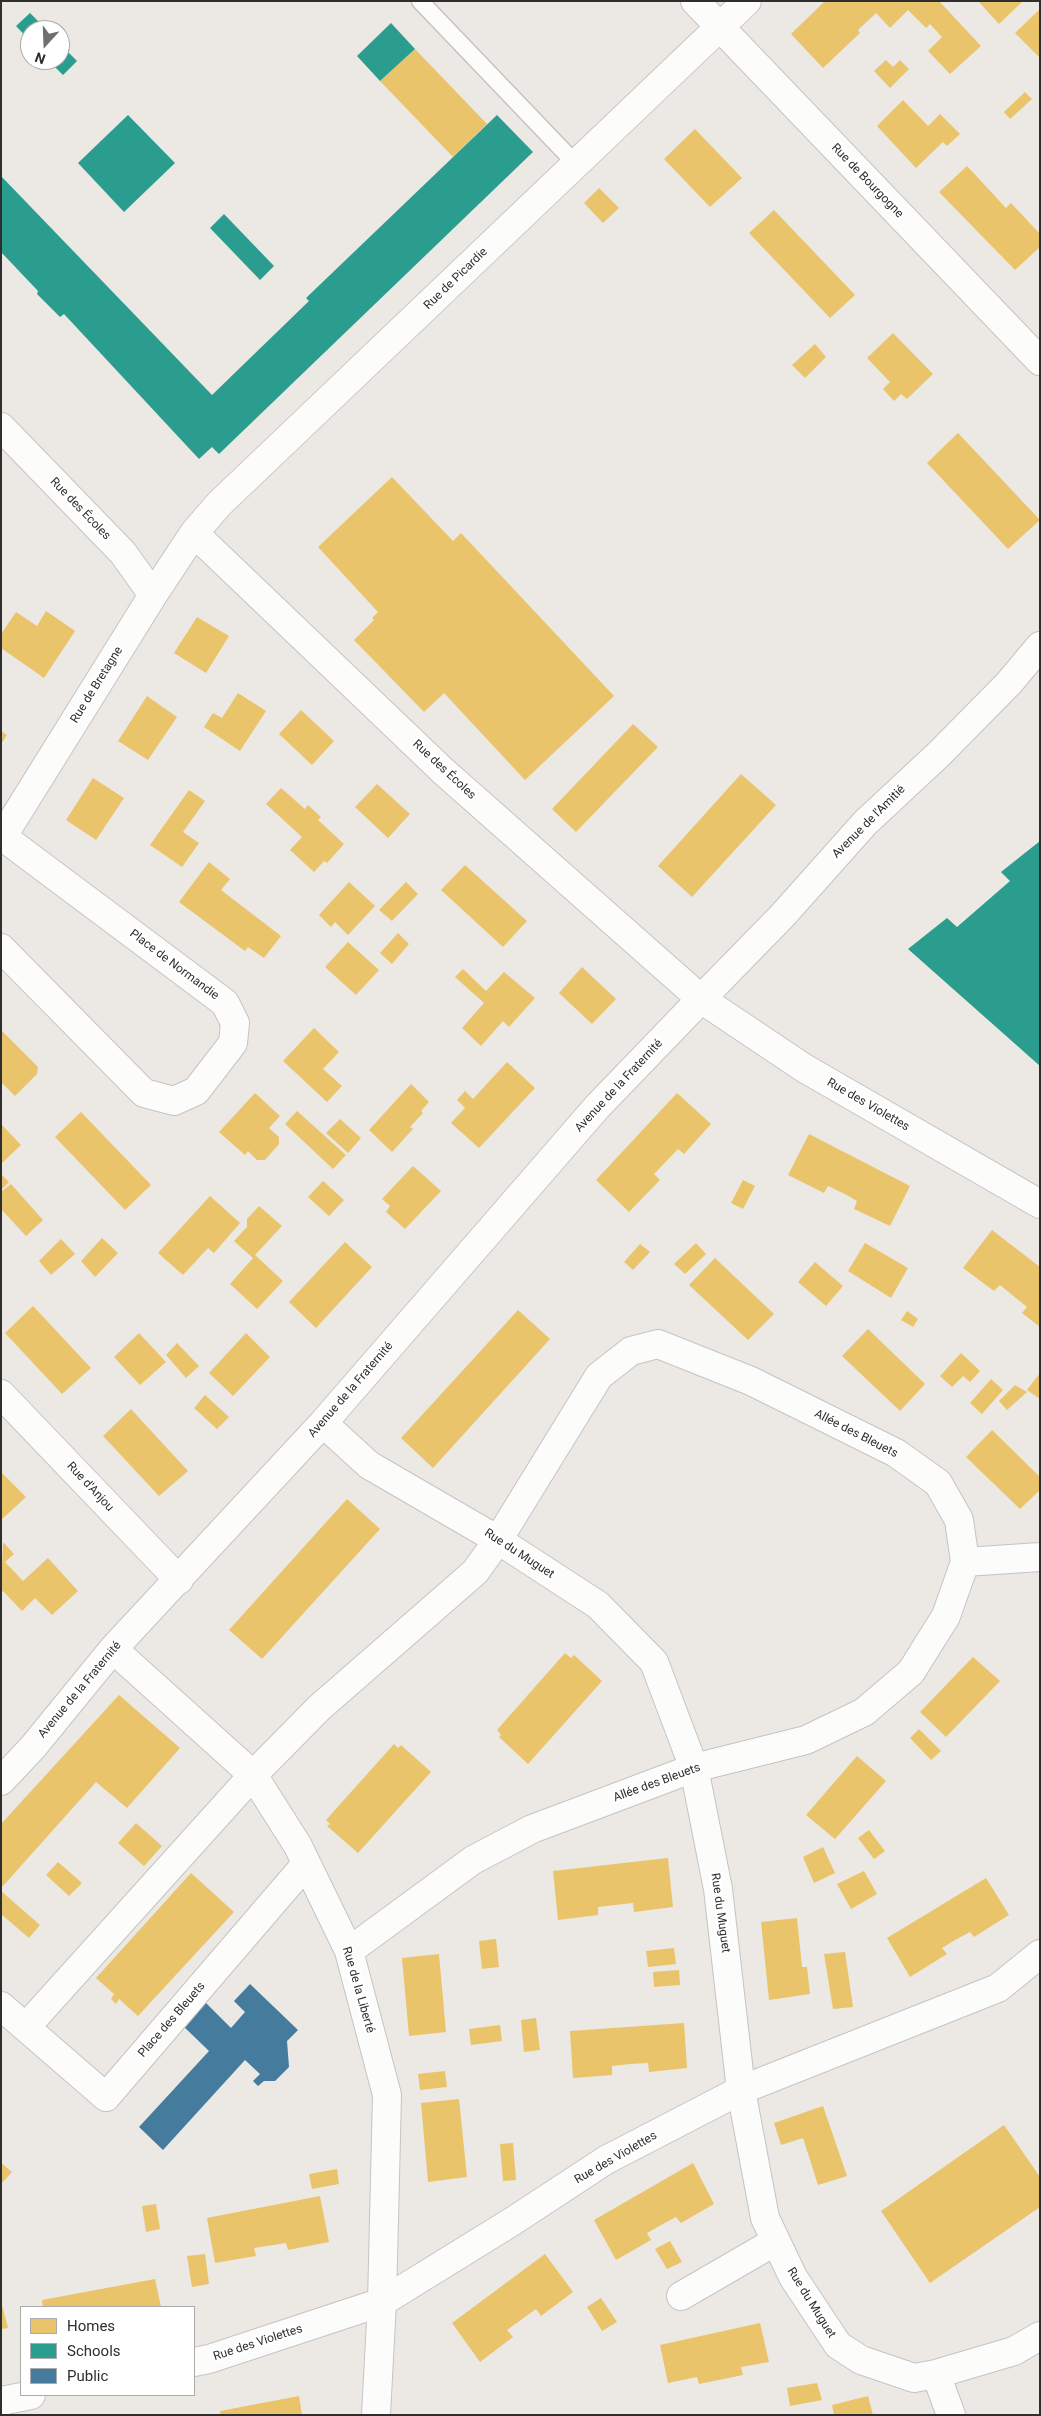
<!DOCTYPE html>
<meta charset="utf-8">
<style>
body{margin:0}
#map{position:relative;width:1041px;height:2416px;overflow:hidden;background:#ece8e4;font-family:Roboto,sans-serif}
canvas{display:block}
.frame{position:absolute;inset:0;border:2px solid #2e2e2e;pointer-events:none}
.legend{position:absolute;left:20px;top:2306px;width:175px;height:90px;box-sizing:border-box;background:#fff;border:1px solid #ababab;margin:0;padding:6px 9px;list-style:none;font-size:15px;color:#2e2e2e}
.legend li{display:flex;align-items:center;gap:10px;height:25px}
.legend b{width:25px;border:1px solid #ababab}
.north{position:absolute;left:20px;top:20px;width:50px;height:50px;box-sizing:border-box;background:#fff;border:1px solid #ababab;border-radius:50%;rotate:200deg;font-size:14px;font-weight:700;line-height:20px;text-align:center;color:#2e2e2e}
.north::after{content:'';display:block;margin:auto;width:18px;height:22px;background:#706f6e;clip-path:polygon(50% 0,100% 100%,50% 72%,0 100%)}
</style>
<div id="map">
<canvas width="1041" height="2416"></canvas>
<div class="frame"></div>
<ul class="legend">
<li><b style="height:14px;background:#e9c46a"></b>Homes</li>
<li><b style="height:14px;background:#2a9d8f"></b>Schools</li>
<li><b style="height:14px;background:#457b9d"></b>Public</li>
</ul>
<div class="north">N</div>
</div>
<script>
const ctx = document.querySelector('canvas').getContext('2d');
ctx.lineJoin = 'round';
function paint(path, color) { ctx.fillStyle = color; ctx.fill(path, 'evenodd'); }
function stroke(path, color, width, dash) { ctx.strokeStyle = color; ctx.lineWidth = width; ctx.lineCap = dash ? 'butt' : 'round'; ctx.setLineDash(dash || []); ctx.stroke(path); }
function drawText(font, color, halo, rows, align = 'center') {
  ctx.font = font + ' Roboto,sans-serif'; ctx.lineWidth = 5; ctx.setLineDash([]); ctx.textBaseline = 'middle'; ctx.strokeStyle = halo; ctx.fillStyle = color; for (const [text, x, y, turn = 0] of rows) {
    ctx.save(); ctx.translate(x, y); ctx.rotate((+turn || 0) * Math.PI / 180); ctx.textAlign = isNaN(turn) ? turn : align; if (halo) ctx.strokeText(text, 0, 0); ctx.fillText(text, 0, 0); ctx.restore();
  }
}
const homes = new Path2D(`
 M 825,1 L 939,1 L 981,46 L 950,74 L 928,51 L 942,37 L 930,24 L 926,28 L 908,10 L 890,28 L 876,13 L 858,30 L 860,33 L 823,68 L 791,34 Z
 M 978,1 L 1023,1 L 999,24 Z
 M 1040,9 L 1040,58 L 1015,33 Z
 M 415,49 L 487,124 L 453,157 L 380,81 Z
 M 886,60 L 893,67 L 900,60 L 909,69 L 890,88 L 874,71 Z
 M 1025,92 L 1032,99 L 1010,119 L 1004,112 Z
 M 903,100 L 928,126 L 940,114 L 960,134 L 947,146 L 943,142 L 916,168 L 877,126 Z
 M 695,129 L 742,178 L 710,207 L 664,159 Z
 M 967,166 L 1006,208 L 1011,203 L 1040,234 L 1040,247 L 1015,270 L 939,192 Z
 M 599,188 L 619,208 L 603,223 L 584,203 Z
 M 774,210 L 855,295 L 830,318 L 749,233 Z
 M 893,333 L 933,374 L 907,399 L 901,394 L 894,401 L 883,389 L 890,382 L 867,358 Z
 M 815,344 L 826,357 L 805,378 L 792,365 Z
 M 958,433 L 1040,520 L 1008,549 L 927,463 Z
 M 392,477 L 453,541 L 461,533 L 614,696 L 525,780 L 444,693 L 424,712 L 354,640 L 374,620 L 372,618 L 378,612 L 318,547 Z
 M 46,611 L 75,631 L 44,678 L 1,648 L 1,634 L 16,612 L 37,626 Z
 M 197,617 L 229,636 L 206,673 L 174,653 Z
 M 238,693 L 266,711 L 240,751 L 204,727 L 213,713 L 222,718 Z
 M 147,696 L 177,717 L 148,760 L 118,741 Z
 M 301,710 L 334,741 L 312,765 L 279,734 Z
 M 633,724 L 658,747 L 576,832 L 552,809 Z
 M 1,731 L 7,735 L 1,744 Z
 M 741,774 L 776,805 L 692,897 L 658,866 Z
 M 93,778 L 124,798 L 96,840 L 66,820 Z
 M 377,784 L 410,814 L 388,838 L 355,807 Z
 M 281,788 L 305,809 L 308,805 L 321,817 L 318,820 L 344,844 L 327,863 L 324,861 L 314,872 L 290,850 L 302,837 L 266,804 Z
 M 189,790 L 205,801 L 183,832 L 199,843 L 182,867 L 150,845 Z
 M 209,862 L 230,879 L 221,890 L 281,936 L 264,958 L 248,947 L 245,951 L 179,902 Z
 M 465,865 L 527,921 L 503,947 L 441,890 Z
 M 349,882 L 375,906 L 348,935 L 335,922 L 331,927 L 319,915 Z
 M 406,882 L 418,894 L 392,921 L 379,910 Z
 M 398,933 L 409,944 L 392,964 L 380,953 Z
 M 348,942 L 379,970 L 356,995 L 325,967 Z
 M 582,967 L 616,999 L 592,1024 L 559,993 Z
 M 463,969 L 486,991 L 504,972 L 535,998 L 509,1027 L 503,1021 L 481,1046 L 462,1028 L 484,1003 L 455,977 Z
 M 314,1028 L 339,1052 L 323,1069 L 342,1086 L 327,1102 L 283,1061 Z
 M 1,1030 L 38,1067 L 37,1074 L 15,1096 L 1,1082 Z
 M 507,1062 L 535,1088 L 479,1148 L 451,1123 L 465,1108 L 457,1100 L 465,1091 L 473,1099 Z
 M 411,1084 L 429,1102 L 421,1111 L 423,1113 L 410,1127 L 413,1129 L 392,1152 L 369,1130 Z
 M 255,1093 L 280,1116 L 269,1128 L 279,1137 L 279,1144 L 265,1160 L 257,1160 L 248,1151 L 245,1155 L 219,1132 Z
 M 677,1093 L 711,1124 L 684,1154 L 678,1149 L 654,1174 L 660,1180 L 629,1212 L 596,1180 Z
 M 297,1111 L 346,1155 L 333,1169 L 285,1124 Z
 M 81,1112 L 151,1185 L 125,1210 L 55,1137 Z
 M 340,1119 L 361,1138 L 348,1153 L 326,1133 Z
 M 1,1124 L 21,1145 L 1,1164 Z
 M 809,1134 L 910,1186 L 890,1226 L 854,1209 L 857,1201 L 845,1194 L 828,1186 L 824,1193 L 788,1175 Z
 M 413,1166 L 441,1191 L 405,1229 L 386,1212 L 390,1206 L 382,1199 Z
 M 1,1174 L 9,1182 L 1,1190 Z
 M 743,1180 L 755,1186 L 743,1209 L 731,1203 Z
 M 323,1181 L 344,1200 L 329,1216 L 308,1197 Z
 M 11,1184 L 43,1220 L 26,1236 L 1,1209 L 1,1192 Z
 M 210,1196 L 240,1223 L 214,1253 L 208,1248 L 183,1275 L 158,1253 Z
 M 259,1206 L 282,1226 L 255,1255 L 283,1281 L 257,1309 L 230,1284 L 253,1258 L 234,1241 L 247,1227 L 247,1219 Z
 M 992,1230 L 1040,1267 L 1040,1327 L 1022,1313 L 1027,1307 L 1000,1285 L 994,1291 L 963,1268 Z
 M 102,1238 L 118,1253 L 95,1277 L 81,1261 Z
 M 61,1239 L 75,1254 L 51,1275 L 39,1261 Z
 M 345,1242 L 372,1267 L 316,1328 L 289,1302 Z
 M 696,1243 L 706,1254 L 685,1274 L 674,1264 Z
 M 865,1243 L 908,1268 L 891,1298 L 848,1271 Z
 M 640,1244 L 650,1252 L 633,1270 L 624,1262 Z
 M 715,1258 L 774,1314 L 748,1340 L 689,1285 Z
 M 815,1262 L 843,1286 L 826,1306 L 798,1282 Z
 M 33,1306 L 91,1368 L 62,1394 L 5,1333 Z
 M 518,1310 L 550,1339 L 433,1468 L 401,1438 Z
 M 907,1311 L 918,1319 L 913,1327 L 901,1320 Z
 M 868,1329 L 925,1384 L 900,1411 L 842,1356 Z
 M 139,1333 L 166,1362 L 140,1385 L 114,1357 Z
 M 246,1333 L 270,1357 L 233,1396 L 209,1373 Z
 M 177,1343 L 199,1366 L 186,1378 L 166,1355 Z
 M 961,1353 L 980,1371 L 970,1382 L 963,1376 L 952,1387 L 940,1376 Z
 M 1040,1373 L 1040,1399 L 1027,1390 Z
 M 991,1379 L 1003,1390 L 982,1414 L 970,1403 Z
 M 1015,1385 L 1027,1392 L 1007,1410 L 999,1401 Z
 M 205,1395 L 229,1417 L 217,1429 L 194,1408 Z
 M 131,1409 L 188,1471 L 159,1496 L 103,1436 Z
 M 992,1430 L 1040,1477 L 1040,1490 L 1020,1509 L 966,1457 Z
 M 1,1472 L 26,1497 L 1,1520 Z
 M 347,1499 L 380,1529 L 262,1659 L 229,1630 Z
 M 3,1542 L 14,1554 L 5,1562 L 23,1581 L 48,1558 L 78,1591 L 52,1615 L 35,1598 L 22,1611 L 3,1591 L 1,1593 Z
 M 565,1653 L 571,1658 L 574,1655 L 602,1681 L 528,1764 L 499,1737 L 501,1735 L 497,1730 Z
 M 973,1657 L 1000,1681 L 946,1737 L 920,1712 Z
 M 119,1695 L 180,1748 L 127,1808 L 96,1782 L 3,1886 L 1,1885 L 1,1824 Z
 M 919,1729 L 941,1751 L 931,1760 L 910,1738 Z
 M 394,1744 L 398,1748 L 401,1745 L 431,1772 L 358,1853 L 327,1826 L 330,1824 L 326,1820 Z
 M 857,1756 L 886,1781 L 835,1839 L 806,1815 Z
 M 136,1823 L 162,1846 L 144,1866 L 118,1843 Z
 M 869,1830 L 885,1851 L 874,1859 L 858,1838 Z
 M 823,1847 L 835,1873 L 814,1883 L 803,1857 Z
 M 668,1858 L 673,1907 L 634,1912 L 633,1903 L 598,1907 L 598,1915 L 558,1920 L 553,1871 Z
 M 58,1862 L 82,1883 L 69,1896 L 46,1875 Z
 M 864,1871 L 877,1894 L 851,1909 L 837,1884 Z
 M 191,1873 L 234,1912 L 138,2016 L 119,1999 L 116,2004 L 111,1999 L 114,1994 L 96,1978 Z
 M 986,1878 L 1009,1915 L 974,1937 L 970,1932 L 955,1940 L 942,1948 L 947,1954 L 910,1977 L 887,1938 Z
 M 1,1891 L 40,1925 L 29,1938 L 1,1914 Z
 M 797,1918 L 802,1967 L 807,1967 L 810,1994 L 769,2000 L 761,1922 Z
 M 496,1939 L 499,1967 L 482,1969 L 479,1941 Z
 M 674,1948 L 676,1964 L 648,1967 L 646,1951 Z
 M 845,1952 L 853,2007 L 833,2009 L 824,1954 Z
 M 439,1954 L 446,2032 L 409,2036 L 402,1958 Z
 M 679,1970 L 680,1985 L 654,1987 L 653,1972 Z
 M 536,2018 L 540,2050 L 524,2052 L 521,2020 Z
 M 684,2023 L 687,2068 L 649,2072 L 648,2063 L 630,2064 L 612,2066 L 612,2075 L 573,2078 L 570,2031 Z
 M 500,2025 L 502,2041 L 471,2045 L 469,2029 Z
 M 445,2071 L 447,2087 L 420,2090 L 418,2074 Z
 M 459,2099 L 467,2177 L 428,2182 L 421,2103 Z
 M 823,2106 L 847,2176 L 818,2185 L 803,2138 L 781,2145 L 774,2123 Z
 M 1004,2125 L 1040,2177 L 1040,2207 L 930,2283 L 881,2211 Z
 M 513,2143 L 516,2180 L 503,2181 L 500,2144 Z
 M 1,2163 L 12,2172 L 1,2184 Z
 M 693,2163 L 714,2204 L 681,2223 L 676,2217 L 661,2225 L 647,2233 L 651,2240 L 616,2260 L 594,2220 Z
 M 337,2169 L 339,2184 L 312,2189 L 309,2174 Z
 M 320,2196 L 329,2242 L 288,2250 L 286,2243 L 254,2248 L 256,2256 L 215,2263 L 207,2218 Z
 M 156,2204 L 160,2229 L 146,2232 L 142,2206 Z
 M 670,2241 L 682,2262 L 667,2269 L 655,2249 Z
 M 205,2254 L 209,2284 L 192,2287 L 187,2256 Z
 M 545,2254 L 573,2292 L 541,2316 L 536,2309 L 507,2330 L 513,2337 L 480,2362 L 452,2323 Z
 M 155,2279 L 161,2307 L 43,2307 L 42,2300 Z
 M 601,2298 L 617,2322 L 602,2331 L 587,2307 Z
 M 1,2301 L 8,2328 L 1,2329 Z
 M 760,2323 L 769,2362 L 741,2367 L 743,2375 L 699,2384 L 697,2377 L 668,2383 L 660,2345 Z
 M 817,2383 L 822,2400 L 790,2406 L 787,2388 Z
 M 299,2396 L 302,2415 L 220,2415 L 220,2411 Z
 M 868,2396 L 873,2415 L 834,2415 L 832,2405 Z`);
const schools = new Path2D(`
 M 30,13 L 47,30 L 30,30 L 30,41 L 16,26 Z
 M 391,23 L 415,49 L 380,81 L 357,56 Z
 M 60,44 L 77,61 L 63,75 L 48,60 L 60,60 Z
 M 128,115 L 175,163 L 124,212 L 78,163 Z
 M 497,115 L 533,152 L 219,454 L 212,447 L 199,459 L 64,314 L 60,317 L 37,294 L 38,291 L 1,252 L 1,176 L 212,395 L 309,301 L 306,298 Z
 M 224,214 L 274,266 L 260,280 L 210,228 Z
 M 1040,841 L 1040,1066 L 908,949 L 947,918 L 957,927 L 1010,881 L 1001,872 Z`);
const public = new Path2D(`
 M 250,1984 L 298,2030 L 287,2041 L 289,2067 L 275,2081 L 264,2081 L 258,2086 L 253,2081 L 260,2074 L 245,2060 L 163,2150 L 139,2127 L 209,2051 L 181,2024 L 203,2000 L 231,2028 L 245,2012 L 234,2001 Z`);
const service = new Path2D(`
 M 420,1 L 576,164`);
const minor = new Path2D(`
 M 695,1 L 1040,361
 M 1,427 L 123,553 L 153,595
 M 194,533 L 443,771 L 701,999 L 804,1068 L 1040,1204
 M 1,839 L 153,595 L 194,533 L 219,504 L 747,1
 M 1,948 L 144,1093 L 174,1101 L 196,1091 L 233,1043 L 235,1023 L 225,1003 L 3,837
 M 1,1394 L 179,1580
 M 323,1423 L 369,1465 L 498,1540 L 598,1605 L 654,1662 L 694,1768 L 718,1889 L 741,2090 L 765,2218 L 793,2277 L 838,2345 L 861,2360 L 914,2378 L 936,2374 L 1014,2351 L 1040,2336
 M 965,1562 L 1040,1557
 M 113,1649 L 253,1775 L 298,1846 L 349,1951 L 387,2095 L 382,2302 L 376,2415
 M 1,1781 L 33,1747 L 113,1649 L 323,1423 L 597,1107 L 701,999
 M 1,2006 L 106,2097 L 306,1864
 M 26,2027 L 253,1775 L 319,1708 L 475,1572 L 498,1540 L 599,1376 L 631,1351 L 658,1344 L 751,1381 L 896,1453 L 938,1483 L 959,1520 L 965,1562 L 946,1616 L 911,1672 L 864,1712 L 806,1740 L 694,1768 L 532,1829 L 473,1860 L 349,1951
 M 681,2296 L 776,2241
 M 194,2362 L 209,2359 L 382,2302 L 513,2221 L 606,2160 L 741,2090 L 998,1988 L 1040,1954
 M 936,2374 L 951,2415
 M 1,2401 L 31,2395`);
const tertiary = new Path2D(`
 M 701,999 L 783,915 L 865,823 L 939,754 L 1009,683 L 1040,646`);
const streetNames = [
 ["Rue de Bourgogne",867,181,46],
 ["Rue de Picardie",456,279,-44],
 ["Rue des Écoles",80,509,46],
 ["Rue de Bretagne",97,685,-58],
 ["Rue des Écoles",444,770,43],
 ["Avenue de l'Amitié",869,822,-45],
 ["Place de Normandie",174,965,37],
 ["Avenue de la Fraternité",619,1086,-47],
 ["Rue des Violettes",868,1105,30],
 ["Avenue de la Fraternité",351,1390,-49],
 ["Allée des Bleuets",856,1434,27],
 ["Rue d'Anjou",90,1487,47],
 ["Rue du Muguet",519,1554,33],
 ["Avenue de la Fraternité",80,1690,-50],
 ["Allée des Bleuets",657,1783,-20],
 ["Rue du Muguet",720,1913,82],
 ["Rue de la Liberté",358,1990,74],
 ["Place des Bleuets",172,2020,-49],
 ["Rue des Violettes",616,2158,-30],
 ["Rue du Muguet",811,2303,58],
 ["Rue des Violettes",258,2343,-18]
];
paint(homes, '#e9c46a');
paint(schools, '#2a9d8f');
paint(public, '#457b9d');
stroke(service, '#c5c4c5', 19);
stroke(minor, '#c5c4c5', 30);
stroke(tertiary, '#c5c4c5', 30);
stroke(service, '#fcfcfb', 16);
stroke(minor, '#fcfcfb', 28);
stroke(tertiary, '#fcfcfb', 28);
drawText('12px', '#2e2e2e', '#fff', streetNames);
</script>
